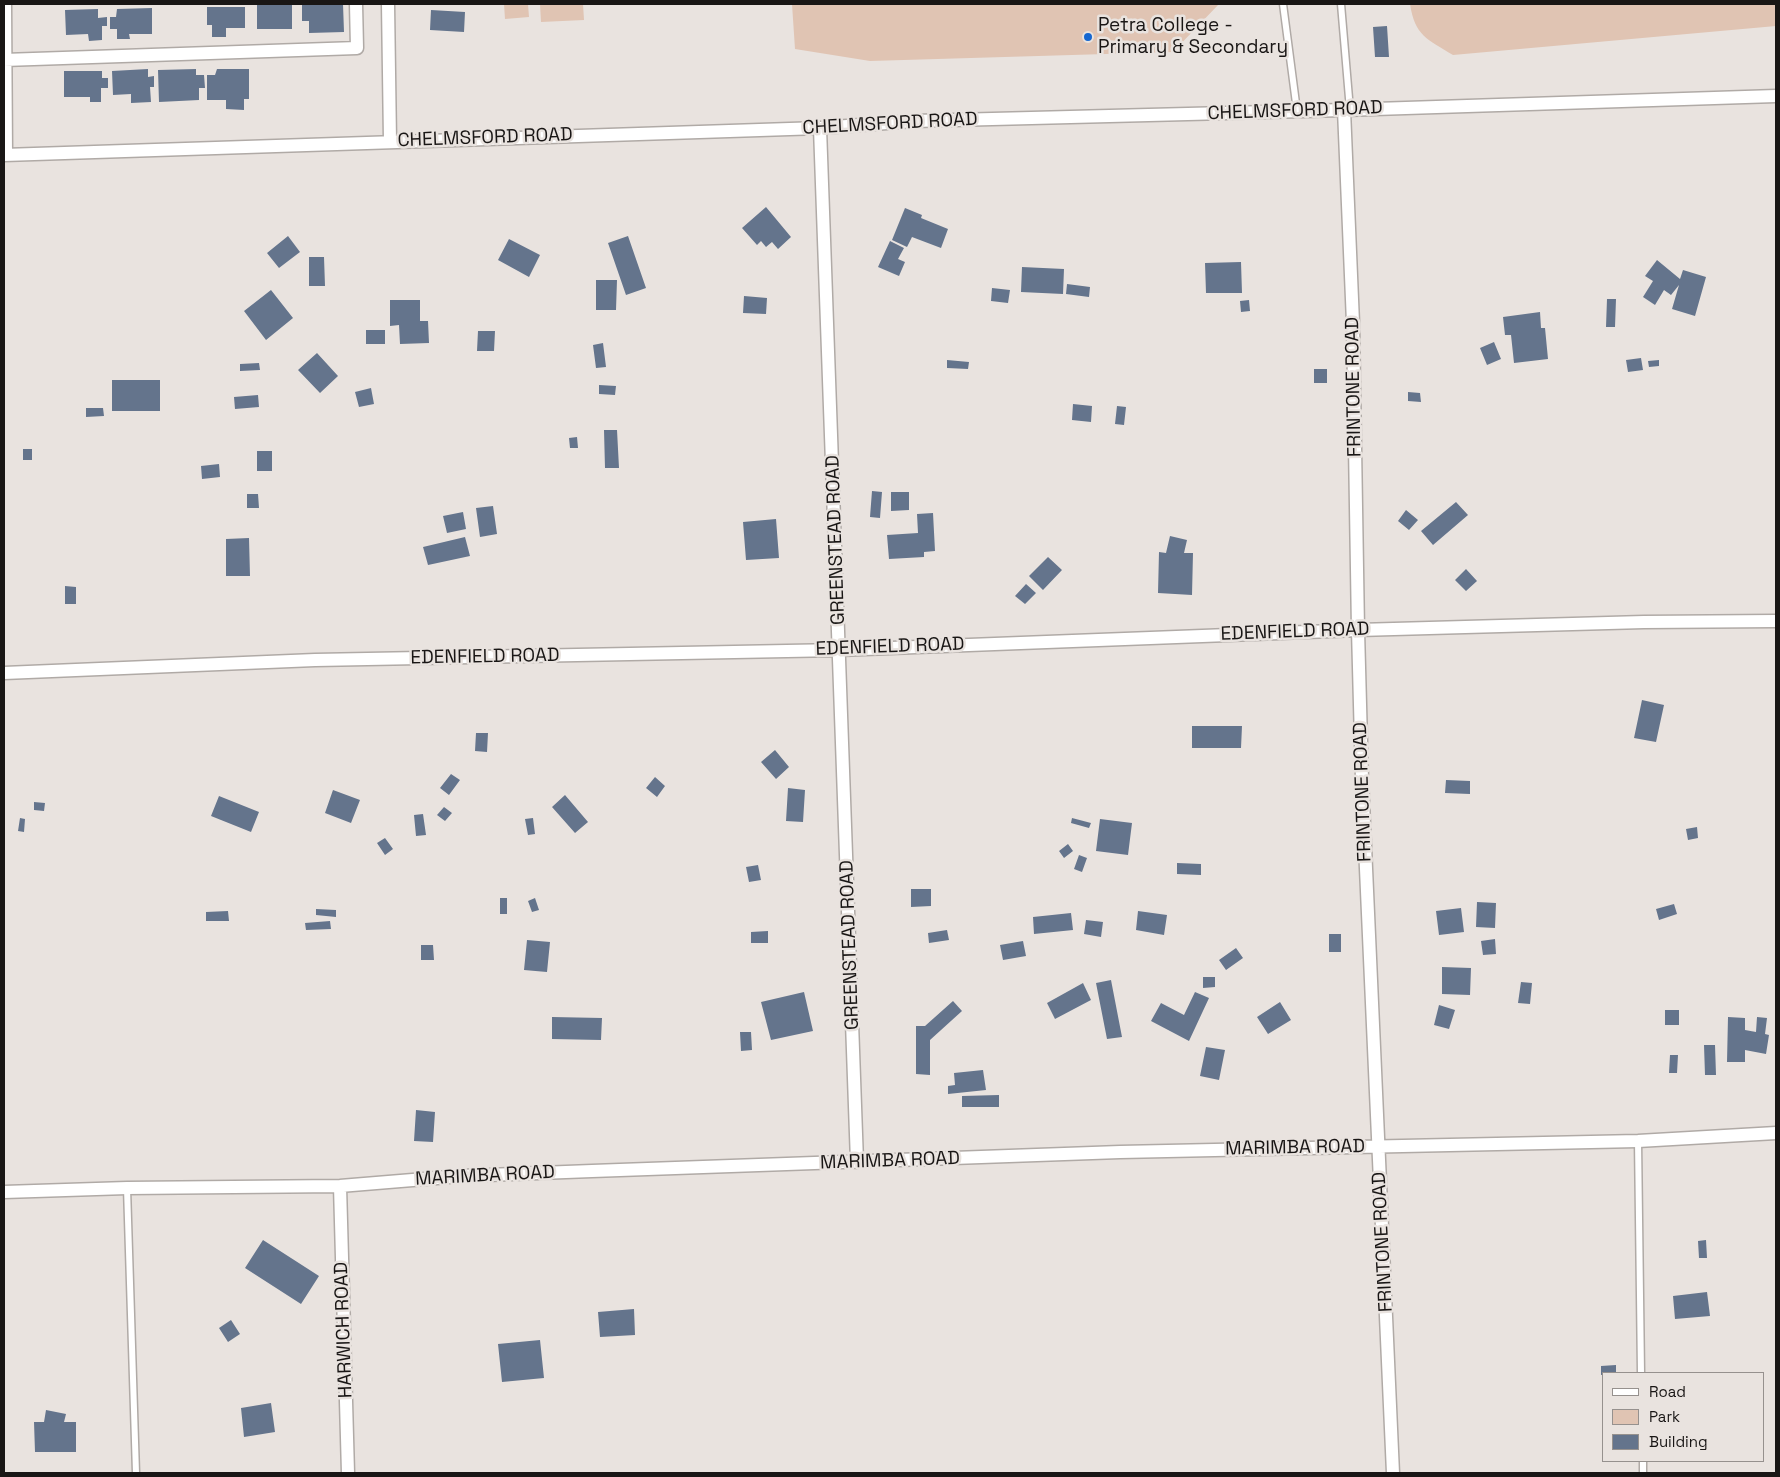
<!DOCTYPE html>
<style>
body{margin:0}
#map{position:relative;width:1780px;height:1477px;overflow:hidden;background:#e9e3df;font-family:"Space Grotesk",sans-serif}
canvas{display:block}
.frame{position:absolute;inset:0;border:5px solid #191615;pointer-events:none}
.legend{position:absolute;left:1602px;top:1372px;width:162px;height:90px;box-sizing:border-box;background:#e9e3df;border:1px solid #96918e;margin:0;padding:6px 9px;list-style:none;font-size:15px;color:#191615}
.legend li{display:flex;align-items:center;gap:10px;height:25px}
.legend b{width:25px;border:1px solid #96918e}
</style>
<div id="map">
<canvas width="1780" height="1477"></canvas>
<div class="frame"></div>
<ul class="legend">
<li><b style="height:6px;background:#fff"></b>Road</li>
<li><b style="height:14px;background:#e0c4b3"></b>Park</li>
<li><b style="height:14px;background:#64748c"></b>Building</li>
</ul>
</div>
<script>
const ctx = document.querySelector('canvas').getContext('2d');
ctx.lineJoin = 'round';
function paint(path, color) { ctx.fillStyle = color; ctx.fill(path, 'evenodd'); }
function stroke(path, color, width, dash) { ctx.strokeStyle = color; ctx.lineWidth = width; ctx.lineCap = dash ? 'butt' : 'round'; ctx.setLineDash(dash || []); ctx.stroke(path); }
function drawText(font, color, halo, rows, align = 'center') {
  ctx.font = font + ' "Space Grotesk",sans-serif'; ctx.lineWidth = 5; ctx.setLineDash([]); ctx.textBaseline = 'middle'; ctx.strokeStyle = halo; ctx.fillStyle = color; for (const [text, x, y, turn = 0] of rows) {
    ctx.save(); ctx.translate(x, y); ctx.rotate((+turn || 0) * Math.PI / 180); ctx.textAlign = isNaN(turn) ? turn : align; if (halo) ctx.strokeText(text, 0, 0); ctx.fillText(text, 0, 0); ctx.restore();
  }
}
const green = new Path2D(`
 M 504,4 L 528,4 L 529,17 L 505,19 Z
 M 540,4 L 583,4 L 584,20 L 541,22 Z
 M 792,4 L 1219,4 L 1173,52 L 870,61 L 795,49 Z
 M 1410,4 L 1776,4 L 1776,26 L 1453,55 C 1427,39 1415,36 1410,4 Z`);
const building = new Path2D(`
 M 343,4 L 344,32 L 309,33 L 309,21 L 302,21 L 302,5 Z
 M 257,5 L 292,5 L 292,29 L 257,29 Z
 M 207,7 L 245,7 L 245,28 L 226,28 L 226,37 L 212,37 L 212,25 L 207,25 Z
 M 152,8 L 152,34 L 129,34 L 130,39 L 117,39 L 117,29 L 110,29 L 110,17 L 116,17 L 117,9 Z
 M 98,9 L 98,18 L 107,17 L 107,26 L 102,26 L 102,40 L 89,41 L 88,34 L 66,35 L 65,10 Z
 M 431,10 L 465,12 L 464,32 L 430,30 Z
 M 1387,26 L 1389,57 L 1375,57 L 1373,27 Z
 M 148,69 L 148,77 L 154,76 L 154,87 L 150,87 L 151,102 L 131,103 L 131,94 L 113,95 L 112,71 Z
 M 196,69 L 196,75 L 204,75 L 205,88 L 199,88 L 199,100 L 159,102 L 158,70 Z
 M 217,69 L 249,69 L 249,99 L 244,99 L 244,110 L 226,109 L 226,100 L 207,100 L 207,75 L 215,75 Z
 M 64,71 L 102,71 L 102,78 L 108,78 L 108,88 L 101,88 L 101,102 L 90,102 L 90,97 L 64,97 Z
 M 766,207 L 791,237 L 778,249 L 772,242 L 766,247 L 761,241 L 757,245 L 742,228 Z
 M 905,208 L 922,215 L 921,218 L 948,229 L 941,248 L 912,237 L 907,247 L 892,240 Z
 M 288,236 L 300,252 L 279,268 L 267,253 Z
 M 628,236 L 646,288 L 626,295 L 608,243 Z
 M 509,239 L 540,255 L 529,277 L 498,260 Z
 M 890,241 L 904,248 L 898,259 L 905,262 L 899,276 L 878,267 Z
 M 309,257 L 324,257 L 325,286 L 309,286 Z
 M 1657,260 L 1680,279 L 1683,270 L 1706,277 L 1695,316 L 1672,309 L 1679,285 L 1671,295 L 1664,290 L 1655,305 L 1643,297 L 1653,281 L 1645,276 Z
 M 1241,262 L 1242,293 L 1206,293 L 1205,263 Z
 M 1022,267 L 1064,269 L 1063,294 L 1021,292 Z
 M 596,280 L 617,280 L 616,310 L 596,310 Z
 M 1067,284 L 1090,287 L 1089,297 L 1066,294 Z
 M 992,288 L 1010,290 L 1008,303 L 991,301 Z
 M 271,290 L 293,318 L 266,340 L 244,311 Z
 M 744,296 L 767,298 L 766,314 L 743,313 Z
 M 1607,299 L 1616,299 L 1615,327 L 1606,327 Z
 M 390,300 L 420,300 L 420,321 L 428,321 L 429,343 L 400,344 L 399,325 L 390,326 Z
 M 1249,300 L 1250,311 L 1241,312 L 1240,301 Z
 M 1540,312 L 1541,328 L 1545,328 L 1548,359 L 1514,363 L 1511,335 L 1505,335 L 1503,317 Z
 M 366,330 L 385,330 L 385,344 L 366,344 Z
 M 478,331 L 495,331 L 494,351 L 477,351 Z
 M 1494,342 L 1501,359 L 1487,365 L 1480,348 Z
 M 603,343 L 606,367 L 596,368 L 593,345 Z
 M 317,353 L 338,376 L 320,393 L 298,370 Z
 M 1641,358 L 1643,370 L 1628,372 L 1626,360 Z
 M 947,360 L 969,362 L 968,369 L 947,368 Z
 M 1659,360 L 1659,366 L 1649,367 L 1648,361 Z
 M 259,363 L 260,370 L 240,371 L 240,364 Z
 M 1314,369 L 1327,369 L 1327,383 L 1314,383 Z
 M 112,380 L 160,380 L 160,411 L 112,411 Z
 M 599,385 L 616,386 L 615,395 L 599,394 Z
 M 371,388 L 374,404 L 359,407 L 355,392 Z
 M 1408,392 L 1420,393 L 1421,402 L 1408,401 Z
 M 258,395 L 259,407 L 235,409 L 234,397 Z
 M 1073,404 L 1092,406 L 1091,422 L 1072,420 Z
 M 1117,406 L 1126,407 L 1124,425 L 1115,424 Z
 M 86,408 L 103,408 L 104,416 L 86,417 Z
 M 604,430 L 617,430 L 619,468 L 605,468 Z
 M 577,437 L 578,448 L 570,448 L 569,438 Z
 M 23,449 L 32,449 L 32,460 L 23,460 Z
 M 257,451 L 272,451 L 272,471 L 257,471 Z
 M 219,464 L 220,477 L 202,479 L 201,466 Z
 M 872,491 L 882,492 L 880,518 L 870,517 Z
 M 891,492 L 909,492 L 909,510 L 891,511 Z
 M 247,494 L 258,494 L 259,508 L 247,508 Z
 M 1456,502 L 1468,515 L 1433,545 L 1421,531 Z
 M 493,506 L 497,534 L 480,537 L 476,508 Z
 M 1406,510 L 1418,520 L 1409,530 L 1398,521 Z
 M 463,512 L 466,529 L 447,533 L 443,516 Z
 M 933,513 L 935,551 L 924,552 L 924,557 L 889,559 L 887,535 L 918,533 L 917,514 Z
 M 776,519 L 779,558 L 746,560 L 743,522 Z
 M 1170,536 L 1187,540 L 1184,553 L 1193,553 L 1192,595 L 1158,593 L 1159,552 L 1166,553 Z
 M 465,537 L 470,556 L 428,565 L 423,547 Z
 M 249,538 L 250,576 L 226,576 L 226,539 Z
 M 1048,557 L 1062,570 L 1043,590 L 1029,576 Z
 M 1466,569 L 1477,581 L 1466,591 L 1455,580 Z
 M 1026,584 L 1036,593 L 1025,604 L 1015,596 Z
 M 65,586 L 76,587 L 76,604 L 65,604 Z
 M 1642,700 L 1664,705 L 1656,742 L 1634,738 Z
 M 1192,726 L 1242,726 L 1241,748 L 1192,748 Z
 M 476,733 L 488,733 L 487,752 L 475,751 Z
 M 775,750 L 789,767 L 776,779 L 761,762 Z
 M 451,774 L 460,780 L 449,795 L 440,788 Z
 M 655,777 L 665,786 L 657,797 L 646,788 Z
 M 1446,780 L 1470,781 L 1470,794 L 1445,793 Z
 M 788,788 L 805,790 L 803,822 L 786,821 Z
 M 333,790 L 360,800 L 351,823 L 325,813 Z
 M 565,795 L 588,822 L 575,833 L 552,807 Z
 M 219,796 L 259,812 L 251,832 L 211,816 Z
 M 34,802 L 45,803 L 44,811 L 34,810 Z
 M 444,807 L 452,813 L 445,821 L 437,815 Z
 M 423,814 L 426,835 L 416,836 L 414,815 Z
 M 20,818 L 25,819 L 24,832 L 18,831 Z
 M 533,818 L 535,834 L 528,835 L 525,819 Z
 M 1072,818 L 1091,823 L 1089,828 L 1071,823 Z
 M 1100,819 L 1132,823 L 1128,855 L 1096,851 Z
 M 1697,827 L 1698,838 L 1688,840 L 1686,829 Z
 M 385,838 L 393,849 L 385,855 L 377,843 Z
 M 1068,844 L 1073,851 L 1064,858 L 1059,851 Z
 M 1079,855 L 1087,858 L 1082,872 L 1074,869 Z
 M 1177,863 L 1201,864 L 1201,875 L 1177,874 Z
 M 758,865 L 761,880 L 749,882 L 746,867 Z
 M 911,889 L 931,889 L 931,906 L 911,907 Z
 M 500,898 L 507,898 L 507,914 L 500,914 Z
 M 535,898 L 539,910 L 532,912 L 528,901 Z
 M 1477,902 L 1496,903 L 1495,928 L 1476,927 Z
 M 1674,904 L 1677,914 L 1659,920 L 1656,909 Z
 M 1461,908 L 1464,932 L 1439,935 L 1436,911 Z
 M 316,909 L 336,910 L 336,917 L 316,915 Z
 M 228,911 L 229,921 L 206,921 L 206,912 Z
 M 1138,911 L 1167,915 L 1164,935 L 1136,930 Z
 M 1071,913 L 1073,930 L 1034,934 L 1033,917 Z
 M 1086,920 L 1103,922 L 1101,937 L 1084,934 Z
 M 330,921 L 331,929 L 306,930 L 305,923 Z
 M 947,930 L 949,940 L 929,943 L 928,933 Z
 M 768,931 L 768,943 L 751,943 L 751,932 Z
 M 1329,934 L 1341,934 L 1341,952 L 1329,952 Z
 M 1495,939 L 1496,954 L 1483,955 L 1481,941 Z
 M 527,940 L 550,942 L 547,972 L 524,970 Z
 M 1023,941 L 1026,956 L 1003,960 L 1000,945 Z
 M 421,945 L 433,945 L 434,960 L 421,960 Z
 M 1236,948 L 1243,958 L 1226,970 L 1219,960 Z
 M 1442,967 L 1471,968 L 1470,995 L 1442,994 Z
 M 1203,977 L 1215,977 L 1215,987 L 1203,988 Z
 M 1111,980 L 1122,1037 L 1107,1039 L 1096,983 Z
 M 1521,982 L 1532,983 L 1530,1004 L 1518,1003 Z
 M 1083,983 L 1091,1000 L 1055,1019 L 1047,1003 Z
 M 804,992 L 813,1031 L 771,1040 L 761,1002 Z
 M 1195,992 L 1209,998 L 1189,1041 L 1151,1021 L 1161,1003 L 1184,1015 Z
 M 953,1001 L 962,1011 L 930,1040 L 930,1075 L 916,1074 L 916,1026 L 925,1026 Z
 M 1280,1002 L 1291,1020 L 1268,1034 L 1257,1017 Z
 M 1439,1005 L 1455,1010 L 1449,1029 L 1434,1025 Z
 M 1665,1010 L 1679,1010 L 1679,1025 L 1665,1025 Z
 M 552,1017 L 602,1018 L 601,1040 L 552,1039 Z
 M 1728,1017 L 1745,1018 L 1745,1030 L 1756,1032 L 1757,1017 L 1767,1018 L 1765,1034 L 1769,1035 L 1766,1054 L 1745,1050 L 1745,1062 L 1727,1062 Z
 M 740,1032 L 751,1032 L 752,1050 L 741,1051 Z
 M 1704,1045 L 1715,1045 L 1716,1075 L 1705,1075 Z
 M 1206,1047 L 1225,1050 L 1219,1080 L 1200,1076 Z
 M 1670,1055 L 1678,1055 L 1677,1073 L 1669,1073 Z
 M 983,1070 L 986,1090 L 948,1094 L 948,1086 L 955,1085 L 954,1073 Z
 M 999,1095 L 999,1107 L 962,1107 L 962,1096 Z
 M 416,1110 L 435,1112 L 433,1142 L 414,1141 Z
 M 263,1240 L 319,1276 L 301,1304 L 245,1268 Z
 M 1706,1240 L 1707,1258 L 1699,1258 L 1698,1241 Z
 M 1707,1292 L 1710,1316 L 1675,1319 L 1673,1296 Z
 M 634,1309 L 635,1335 L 600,1337 L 598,1312 Z
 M 231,1320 L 240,1334 L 228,1342 L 219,1328 Z
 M 540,1340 L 544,1378 L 502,1382 L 498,1344 Z
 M 1616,1365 L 1616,1373 L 1601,1375 L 1601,1366 Z
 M 271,1403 L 275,1432 L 244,1437 L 241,1408 Z
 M 46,1410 L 66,1414 L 64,1422 L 76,1422 L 76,1452 L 35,1452 L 34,1422 L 44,1422 Z`);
const service = new Path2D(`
 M 1283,4 L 1297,111
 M 1341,4 L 1350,110
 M 1638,1141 L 1641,1373
 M 127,1188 L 136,1473
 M 1643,1461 L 1643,1473`);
const minor = new Path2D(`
 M 5,4 L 6,154
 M 388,4 L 390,141
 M 4,60 L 357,48 L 356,4
 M 1344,110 L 1353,323 L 1358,630 L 1362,779 L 1393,1473
 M 820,128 C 835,472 845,817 857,1162
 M 4,155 L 820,128 L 914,121 L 1344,110 L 1776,96
 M 4,673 L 315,660 L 839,650 L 1358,630 L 1644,622 L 1776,621
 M 340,1186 L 348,1473
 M 4,1192 L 127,1188 L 340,1186 L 461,1176 L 592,1171 L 1120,1152 L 1638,1141 L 1776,1133`);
const markers = [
 [1088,37,5,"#1566d0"]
];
const poiNames = [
 ["Petra College -",1098,26],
 ["Primary & Secondary",1098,48]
];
const streetNames = [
 ["CHELMSFORD ROAD",1295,111,-2],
 ["CHELMSFORD ROAD",890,124,-3],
 ["CHELMSFORD ROAD",485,138,-2],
 ["FRINTONE ROAD",1354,387,-91],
 ["GREENSTEAD ROAD",836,540,-92],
 ["EDENFIELD ROAD",1295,632,-2],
 ["EDENFIELD ROAD",890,647,-2],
 ["EDENFIELD ROAD",485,657,-1],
 ["FRINTONE ROAD",1363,792,-92],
 ["GREENSTEAD ROAD",850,945,-92],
 ["MARIMBA ROAD",1295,1148,-1],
 ["MARIMBA ROAD",890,1161,-2],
 ["MARIMBA ROAD",485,1176,-3],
 ["FRINTONE ROAD",1383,1242,-93],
 ["HARWICH ROAD",344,1330,-92]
];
paint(green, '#e0c4b3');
paint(building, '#64748c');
stroke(service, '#b0aaa6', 9);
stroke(minor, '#b0aaa6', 15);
stroke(service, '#fff', 6);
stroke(minor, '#fff', 12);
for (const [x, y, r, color] of markers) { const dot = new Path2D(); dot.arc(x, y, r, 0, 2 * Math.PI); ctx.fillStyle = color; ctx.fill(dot); stroke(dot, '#e9e3df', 2); }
drawText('19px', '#191615', '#e9e3df', poiNames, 'left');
drawText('19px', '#191615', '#e9e3df', streetNames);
</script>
